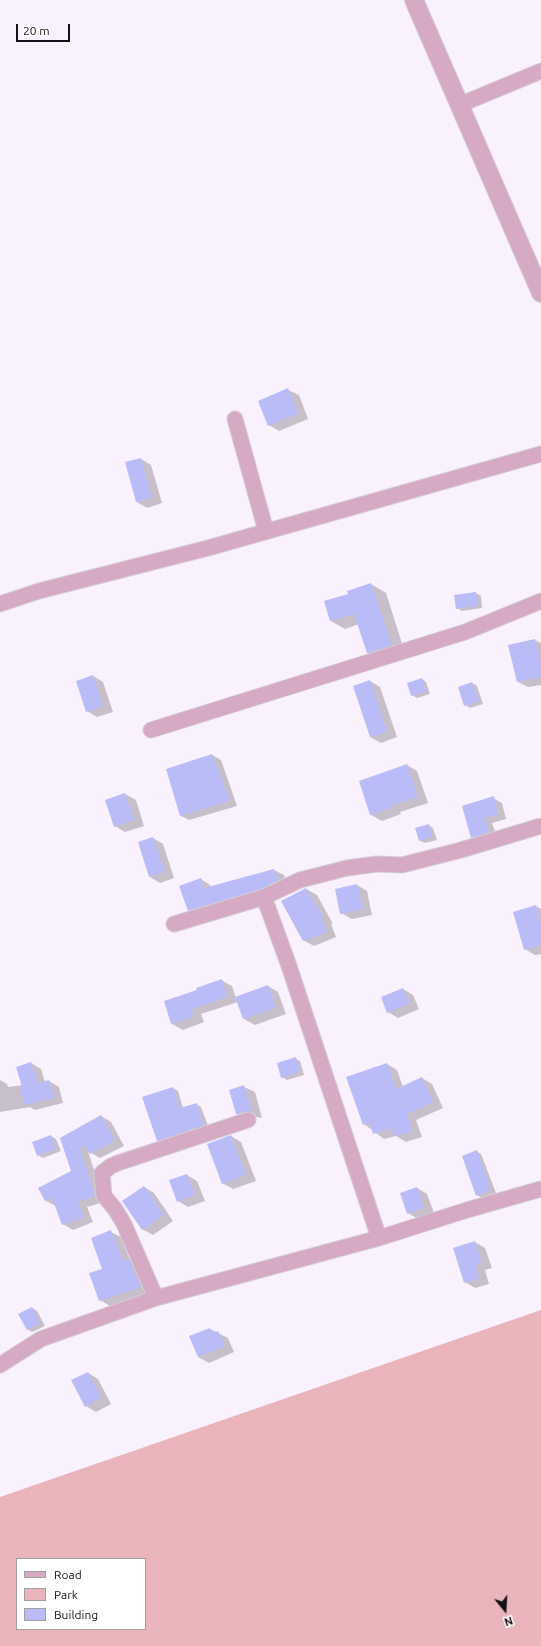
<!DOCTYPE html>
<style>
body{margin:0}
#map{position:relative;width:541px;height:1646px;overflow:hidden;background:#f9f1fe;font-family:Ubuntu,sans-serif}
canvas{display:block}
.legend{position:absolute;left:16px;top:1558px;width:130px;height:72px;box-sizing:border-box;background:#fff;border:1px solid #a19fa2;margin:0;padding:5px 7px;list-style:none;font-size:12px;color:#141017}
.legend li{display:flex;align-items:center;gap:8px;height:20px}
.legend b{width:20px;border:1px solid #a19fa2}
.north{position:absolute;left:485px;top:1590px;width:40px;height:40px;-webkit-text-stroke:3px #fff;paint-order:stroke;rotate:162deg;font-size:11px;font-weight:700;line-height:16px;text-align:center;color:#141017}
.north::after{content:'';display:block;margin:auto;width:14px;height:18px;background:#141017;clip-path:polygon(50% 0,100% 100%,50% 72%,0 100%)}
.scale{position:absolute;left:16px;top:24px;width:54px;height:18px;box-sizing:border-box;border:2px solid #141017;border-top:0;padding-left:5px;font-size:12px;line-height:14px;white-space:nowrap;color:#141017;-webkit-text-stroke:3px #fff;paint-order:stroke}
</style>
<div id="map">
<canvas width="541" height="1646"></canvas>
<ul class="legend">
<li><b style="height:5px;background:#d6a9c4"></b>Road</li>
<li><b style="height:11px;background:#e9b4ba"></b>Park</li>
<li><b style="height:11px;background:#babcf7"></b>Building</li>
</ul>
<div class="north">N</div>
<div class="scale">20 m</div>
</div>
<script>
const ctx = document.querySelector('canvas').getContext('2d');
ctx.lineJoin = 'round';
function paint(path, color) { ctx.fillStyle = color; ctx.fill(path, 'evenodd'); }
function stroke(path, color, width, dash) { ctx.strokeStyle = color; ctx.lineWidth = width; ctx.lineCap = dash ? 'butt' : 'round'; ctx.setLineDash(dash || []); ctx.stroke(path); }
const green = new Path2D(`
 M 541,1310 L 541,1646 L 0,1646 L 0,1497 ZM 17,1559 L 145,1559 L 145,1629 L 17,1629 Z`);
const shadow = new Path2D(`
 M 288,390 L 299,395 L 308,419 L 279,431 L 269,425 Z
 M 141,459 L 151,465 L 162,503 L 147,508 L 137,502 Z
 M 371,584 L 386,593 L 405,653 L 382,661 L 368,653 L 359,624 L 345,629 L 331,621 L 349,594 Z
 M 476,593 L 481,596 L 482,608 L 462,611 L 457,608 Z
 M 535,640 L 541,643 L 541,685 L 528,687 L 518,682 Z
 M 93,676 L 103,682 L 113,712 L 97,717 L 87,711 Z
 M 422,679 L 426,682 L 430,694 L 417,698 L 412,695 Z
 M 370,681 L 380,687 L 397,737 L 381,743 L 370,737 Z
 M 472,683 L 477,686 L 483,704 L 470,708 L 465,705 Z
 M 212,755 L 221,760 L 237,806 L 189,820 L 181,816 Z
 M 407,765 L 417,771 L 428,803 L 400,812 L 401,814 L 382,821 L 371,815 L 361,782 Z
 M 125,794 L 136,800 L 144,826 L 125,832 L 115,826 Z
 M 493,798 L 502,803 L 506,819 L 492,823 L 497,837 L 481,842 L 472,837 Z
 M 428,825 L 433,828 L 437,840 L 425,843 L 420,841 Z
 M 153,838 L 163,844 L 174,878 L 160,883 L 150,877 L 139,842 Z
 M 274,870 L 284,875 L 288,886 L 198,915 L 188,910 L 201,879 L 210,885 L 211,887 Z
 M 357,885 L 367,891 L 372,915 L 352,919 L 341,913 Z
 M 306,889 L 317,895 L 333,924 L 331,924 L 336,937 L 314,946 L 303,940 Z
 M 536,906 L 541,909 L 541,954 L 535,955 L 525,949 Z
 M 221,980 L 232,986 L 236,998 L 268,986 L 278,992 L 286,1014 L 255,1025 L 244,1019 L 238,1002 L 201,1014 L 204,1022 L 183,1030 L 172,1024 L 198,991 Z
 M 403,989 L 413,995 L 419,1009 L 398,1018 L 388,1012 Z
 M 295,1059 L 300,1061 L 304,1075 L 287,1080 L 282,1077 Z
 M 31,1063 L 41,1069 L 45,1082 L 49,1081 L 59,1087 L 63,1103 L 35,1110 L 30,1107 L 0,1112 L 0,1080 L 7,1084 L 8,1087 L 23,1085 Z
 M 387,1064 L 397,1070 L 403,1087 L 422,1078 L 432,1084 L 443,1108 L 416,1120 L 422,1137 L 406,1142 L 396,1136 L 384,1139 L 364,1124 Z
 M 244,1087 L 255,1092 L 262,1118 L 257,1117 L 248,1120 L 237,1114 L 230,1091 Z
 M 173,1088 L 178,1091 L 183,1108 L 196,1104 L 201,1107 L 209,1128 L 162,1143 L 157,1140 Z
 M 101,1116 L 111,1122 L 124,1146 L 100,1158 L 88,1151 L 104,1202 L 87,1207 L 93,1222 L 73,1230 L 63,1224 L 56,1206 L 46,1201 L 72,1172 L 61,1138 Z
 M 51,1136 L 56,1139 L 61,1151 L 43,1158 L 38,1155 Z
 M 231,1136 L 241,1142 L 256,1181 L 233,1189 L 222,1183 Z
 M 476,1151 L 481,1154 L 496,1193 L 482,1198 L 477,1195 Z
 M 187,1175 L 197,1181 L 205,1201 L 188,1207 L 178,1201 Z
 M 144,1187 L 154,1193 L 173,1221 L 153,1235 L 142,1229 Z
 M 417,1188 L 427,1194 L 434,1213 L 418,1219 L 408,1213 Z
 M 111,1232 L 121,1237 L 130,1260 L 139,1266 L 151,1293 L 110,1306 L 100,1300 Z
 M 475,1242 L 485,1248 L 492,1268 L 485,1270 L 489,1284 L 475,1288 L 465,1282 Z
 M 32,1308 L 37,1311 L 45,1326 L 32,1332 L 27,1329 Z
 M 210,1329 L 228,1338 L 234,1352 L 209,1363 L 198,1357 Z
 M 88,1373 L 98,1379 L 111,1404 L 96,1412 L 86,1406 Z`);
const building = new Path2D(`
 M 288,388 L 298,414 L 268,426 L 258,401 Z
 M 141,458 L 152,498 L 136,502 L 125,462 Z
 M 371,583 L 392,645 L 367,653 L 354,614 L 330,621 L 324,601 L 348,594 L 347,591 Z
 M 476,592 L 478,606 L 456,609 L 454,595 Z
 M 535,639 L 541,664 L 541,677 L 517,682 L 508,645 Z
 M 93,675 L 103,706 L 86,712 L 76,681 Z
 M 422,678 L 426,691 L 411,696 L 407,683 Z
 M 370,680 L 387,732 L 370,737 L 353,686 Z
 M 472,682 L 479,701 L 464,706 L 458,687 Z
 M 212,754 L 230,801 L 180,816 L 166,769 Z
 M 407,764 L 418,797 L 391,806 L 391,808 L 370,815 L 359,781 Z
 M 125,793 L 134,820 L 114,827 L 105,800 Z
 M 494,796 L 498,814 L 484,818 L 489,832 L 471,838 L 462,806 Z
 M 429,824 L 432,837 L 419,841 L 415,828 Z
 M 153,837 L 165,872 L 149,877 L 138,842 Z
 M 274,869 L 279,880 L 261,889 L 188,911 L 179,886 L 201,878 L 204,888 Z
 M 357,884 L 363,909 L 340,914 L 335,889 Z
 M 306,888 L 324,918 L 321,918 L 327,932 L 303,941 L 281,901 Z
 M 536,905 L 541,923 L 541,945 L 524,950 L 513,912 Z
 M 222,979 L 227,997 L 192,1009 L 194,1017 L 171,1024 L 164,1001 L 197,990 L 196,988 Z
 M 268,985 L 276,1008 L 243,1019 L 235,997 Z
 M 403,988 L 410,1003 L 387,1013 L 381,997 Z
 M 296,1057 L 300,1072 L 281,1078 L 277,1063 Z
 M 31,1062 L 38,1083 L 49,1080 L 54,1098 L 25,1105 L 20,1088 L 22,1087 L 16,1067 Z
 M 387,1063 L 396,1089 L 422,1077 L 433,1102 L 407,1114 L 412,1131 L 395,1136 L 392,1128 L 373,1134 L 370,1123 L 363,1125 L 346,1077 Z
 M 244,1085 L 252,1112 L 246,1111 L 236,1114 L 229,1090 Z
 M 173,1087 L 180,1108 L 197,1103 L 204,1125 L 157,1141 L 142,1097 Z
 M 101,1115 L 115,1140 L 90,1154 L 84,1145 L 80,1148 L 95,1196 L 78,1202 L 84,1217 L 62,1225 L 52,1198 L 45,1201 L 38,1188 L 71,1171 L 60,1138 Z
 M 51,1135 L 56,1149 L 37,1156 L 32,1142 Z
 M 231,1135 L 246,1175 L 222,1184 L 207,1144 Z
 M 477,1150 L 491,1190 L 476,1196 L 462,1156 Z
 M 187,1174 L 195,1195 L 177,1202 L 169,1180 Z
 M 144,1186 L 164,1215 L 142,1230 L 122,1201 Z
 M 417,1187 L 424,1208 L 407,1214 L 400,1193 Z
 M 111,1230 L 123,1261 L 129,1259 L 141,1287 L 99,1301 L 89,1273 L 102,1269 L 91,1238 Z
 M 475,1241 L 482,1262 L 475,1265 L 479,1278 L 464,1283 L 453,1248 Z
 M 32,1307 L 40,1323 L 27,1330 L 18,1314 Z
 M 210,1328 L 212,1333 L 218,1331 L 225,1346 L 198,1357 L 189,1336 Z
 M 88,1372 L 101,1398 L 85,1407 L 71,1380 Z`);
const minor = new Path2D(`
 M 459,105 L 541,71
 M 235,419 L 266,531
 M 0,604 L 39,591 L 208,548 L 541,454
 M 151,730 L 465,632 L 541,601
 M 264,897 L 289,966 L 379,1238
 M 174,924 L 264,897 L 300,880 L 347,868 L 377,864 L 402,865 L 461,850 L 541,826
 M 156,1298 L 124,1224 L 115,1209 L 104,1196 L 102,1173 L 111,1166 L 118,1163 L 248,1120
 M 0,1365 L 41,1339 L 156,1298 L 379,1238 L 467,1210 L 541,1189`);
const tertiary = new Path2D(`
 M 414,0 L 541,293`);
paint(green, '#e9b4ba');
paint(shadow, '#0003');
paint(building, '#babcf7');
stroke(minor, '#d4cdd9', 17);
stroke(tertiary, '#d4cdd9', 20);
stroke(minor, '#d6a9c4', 15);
stroke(tertiary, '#d6a9c4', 18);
</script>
